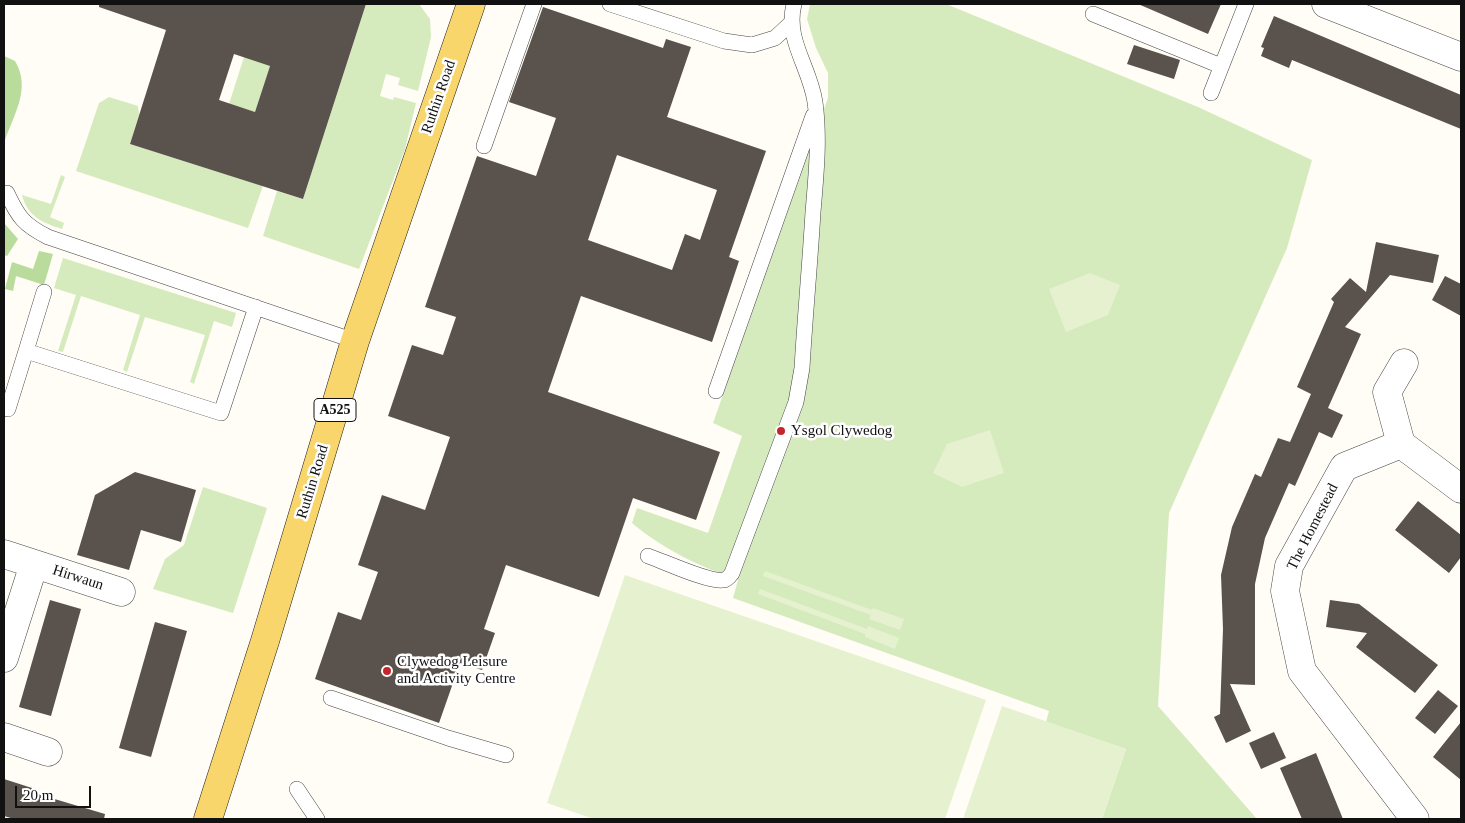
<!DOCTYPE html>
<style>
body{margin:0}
#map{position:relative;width:1465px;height:823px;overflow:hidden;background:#fffdf5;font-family:"Times New Roman",serif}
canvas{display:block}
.frame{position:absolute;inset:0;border:5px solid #111;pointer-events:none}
.scale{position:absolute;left:15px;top:786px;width:76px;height:22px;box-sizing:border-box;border:2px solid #111;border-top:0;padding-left:6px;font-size:15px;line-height:18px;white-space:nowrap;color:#111;-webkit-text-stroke:4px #fff;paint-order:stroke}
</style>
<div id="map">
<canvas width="1465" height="823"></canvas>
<div class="frame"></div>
<div class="scale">20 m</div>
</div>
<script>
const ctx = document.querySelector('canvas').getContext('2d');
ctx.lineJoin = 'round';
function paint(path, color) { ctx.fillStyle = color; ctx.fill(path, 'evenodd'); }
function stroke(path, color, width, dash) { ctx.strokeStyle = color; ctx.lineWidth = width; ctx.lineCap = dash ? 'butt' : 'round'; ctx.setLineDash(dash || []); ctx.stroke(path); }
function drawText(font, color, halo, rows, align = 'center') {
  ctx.font = font + ' "Times New Roman",serif'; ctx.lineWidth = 5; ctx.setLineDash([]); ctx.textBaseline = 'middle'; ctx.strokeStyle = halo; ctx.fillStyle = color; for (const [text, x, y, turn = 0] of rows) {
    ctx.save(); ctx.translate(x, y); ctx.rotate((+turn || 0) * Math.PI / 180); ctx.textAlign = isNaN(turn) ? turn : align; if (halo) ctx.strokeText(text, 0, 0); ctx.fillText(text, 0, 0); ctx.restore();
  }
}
const green = new Path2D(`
 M 270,4 L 290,4 L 255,112 L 229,104 L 244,57 L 251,59 Z
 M 366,4 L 419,4 L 430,19 L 431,37 L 418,91 L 398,85 L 400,78 L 386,74 L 380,96 L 393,100 L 394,97 L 416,103 L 405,149 L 359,269 L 263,236 L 277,191 L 303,199 Z
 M 810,4 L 946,4 L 1198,107 L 1312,160 L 1287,248 L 1169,513 L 1158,706 L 1257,819 L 1102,819 L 1126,749 L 1046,722 L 1049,711 L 733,598 L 738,580 C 699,566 664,550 632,523 L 637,508 L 708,533 L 742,436 L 713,423 L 828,98 L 828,73 L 816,48 L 807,19 Z
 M 109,97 L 138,106 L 139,114 L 130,144 L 263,186 L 248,228 L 76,171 L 99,103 Z
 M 61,175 L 65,177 L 50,217 L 64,223 L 62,229 C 43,223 27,216 22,195 L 51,204 Z
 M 63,258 L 236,313 L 232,327 L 214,321 L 194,384 L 190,382 L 205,335 L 145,317 L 127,372 L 123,370 L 140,315 L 81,296 L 63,352 L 58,351 L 76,295 L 54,288 Z
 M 203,487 L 267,508 L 233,613 L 153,589 L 165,559 L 184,545 Z`);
const forest = new Path2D(`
 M 4,56 L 15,61 C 31,88 15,112 5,140 Z
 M 4,223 L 18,239 L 7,256 L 4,255 Z
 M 39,251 L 53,254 L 44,285 L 16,276 L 13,291 L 5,289 L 12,262 L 33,269 Z`);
const pitch = new Path2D(`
 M 1090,273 L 1120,285 L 1108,315 L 1066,332 L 1049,289 Z
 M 990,430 L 1004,473 L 962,487 L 933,473 L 947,444 Z
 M 765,571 L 872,610 L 873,608 L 904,619 L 900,630 L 869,619 L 871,615 L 763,576 Z
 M 625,575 L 986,700 L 945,819 L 594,819 L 547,803 Z
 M 760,589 L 867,629 L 868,626 L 899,638 L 895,649 L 865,637 L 865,634 L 758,594 Z
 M 1002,706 L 1126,749 L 1102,819 L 963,819 Z`);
const building = new Path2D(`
 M 99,4 L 366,4 L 303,199 L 130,144 L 166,30 L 99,7 ZM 234,54 L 270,66 L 255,112 L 219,100 Z
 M 1138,4 L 1221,4 L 1208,34 Z
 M 543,7 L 663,48 L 666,39 L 691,47 L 667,117 L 766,151 L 729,257 L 739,261 L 712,342 L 581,296 L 548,392 L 720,452 L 696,520 L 633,498 L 599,597 L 506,565 L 484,629 L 495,633 L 482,670 L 460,663 L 439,723 L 315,679 L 338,612 L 361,620 L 378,572 L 358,565 L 382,495 L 425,510 L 450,437 L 388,416 L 412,345 L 443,355 L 456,317 L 425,307 L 477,156 L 536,176 L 556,118 L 509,102 ZM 617,155 L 717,190 L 700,240 L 685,234 L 672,270 L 588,240 Z
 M 1274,16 L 1461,95 L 1461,129 L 1292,60 L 1289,68 L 1261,56 L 1264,48 L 1261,47 Z
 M 1134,45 L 1180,60 L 1174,79 L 1127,64 Z
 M 1376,242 L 1439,255 L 1433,283 L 1390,275 L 1345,327 L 1361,334 L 1328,408 L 1343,415 L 1332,438 L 1319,432 L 1295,486 L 1289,483 L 1265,538 L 1255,584 L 1255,685 L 1230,684 L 1251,731 L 1226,743 L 1214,717 L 1220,714 L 1223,629 L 1221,575 L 1232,527 L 1255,474 L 1261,477 L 1278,438 L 1290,442 L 1311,394 L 1297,387 L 1334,302 L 1331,299 L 1350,278 L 1366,292 Z
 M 1445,276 L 1461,284 L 1461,316 L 1432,300 Z
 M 135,472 L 196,490 L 181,542 L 141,530 L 129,570 L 77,555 L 95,495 Z
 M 1418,501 L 1461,535 L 1461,557 L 1449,573 L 1395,530 Z
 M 50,600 L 81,609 L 51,716 L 19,707 Z
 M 1330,600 L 1359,604 L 1438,665 L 1415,693 L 1356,647 L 1367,633 L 1326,627 Z
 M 155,622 L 187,631 L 151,757 L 119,748 Z
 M 1438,690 L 1458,706 L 1435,734 L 1415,718 Z
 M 1461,722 L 1461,780 L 1433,757 Z
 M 1274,732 L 1286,758 L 1261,769 L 1249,743 Z
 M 1316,753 L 1343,819 L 1302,819 L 1280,768 Z
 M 4,779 L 32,788 L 31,792 L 105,814 L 104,819 L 14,819 L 4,816 Z`);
const service = new Path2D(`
 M 610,4 L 724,41 L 752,45 L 775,38 L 791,23
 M 1093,14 L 1221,66
 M 1211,93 L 1246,4
 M 484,146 L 534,4
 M 7,193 C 18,217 24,225 48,237 L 355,341
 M 44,292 L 26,351 L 221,413 L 256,307
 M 716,391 L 813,116
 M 8,409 L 26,351
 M 648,556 C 663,561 710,583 723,580 C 727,580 730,576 732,573 L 796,402 L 802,368 C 805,316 810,264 813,212 C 816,176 820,139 815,102 C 810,67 785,40 794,4
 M 331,698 L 448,738 L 506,755
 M 297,789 L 317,819`);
const minor = new Path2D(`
 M 1326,4 L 1461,57
 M 1401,444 L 1387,392 L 1404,363
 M 4,554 L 121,592
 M 4,658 L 34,564
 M 4,737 L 48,752
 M 1415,819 L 1302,671 L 1285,591 L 1289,566 L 1344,467 L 1401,444 L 1461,489`);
const primary = new Path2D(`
 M 208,819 L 265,641 L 355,341 L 471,4`);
const markers = [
 [781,431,5,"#c4262e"],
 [387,671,5,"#c4262e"]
];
const shields = [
 [335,410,42]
];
const shieldNames = [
 ["A525",335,410]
];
const streetNames = [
 ["Ruthin Road",439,97,-71],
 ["Ruthin Road",313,482,-73],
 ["The Homestead",1313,527,-63],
 ["Hirwaun",78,578,18]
];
const poiNames = [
 ["Ysgol Clywedog",791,431],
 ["Clywedog Leisure",397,662],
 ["and Activity Centre",397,679]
];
paint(green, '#d5ebbd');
paint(forest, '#b9dc9c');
paint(pitch, '#e6f2cf');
paint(building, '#5a524d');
stroke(service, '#444', 16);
stroke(minor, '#444', 29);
stroke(primary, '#222', 29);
stroke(service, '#fff', 15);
stroke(minor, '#fff', 28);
stroke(primary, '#f9d66b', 28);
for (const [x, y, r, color] of markers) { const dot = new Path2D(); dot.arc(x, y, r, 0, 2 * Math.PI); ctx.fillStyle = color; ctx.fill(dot); stroke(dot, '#fff', 2); }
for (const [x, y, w] of shields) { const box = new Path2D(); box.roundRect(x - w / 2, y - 11.5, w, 23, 4); ctx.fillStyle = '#fff'; ctx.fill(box); stroke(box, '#111', 1); }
drawText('bold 14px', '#111', null, shieldNames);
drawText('15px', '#111', '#fff', streetNames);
drawText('15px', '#111', '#fff', poiNames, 'left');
</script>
